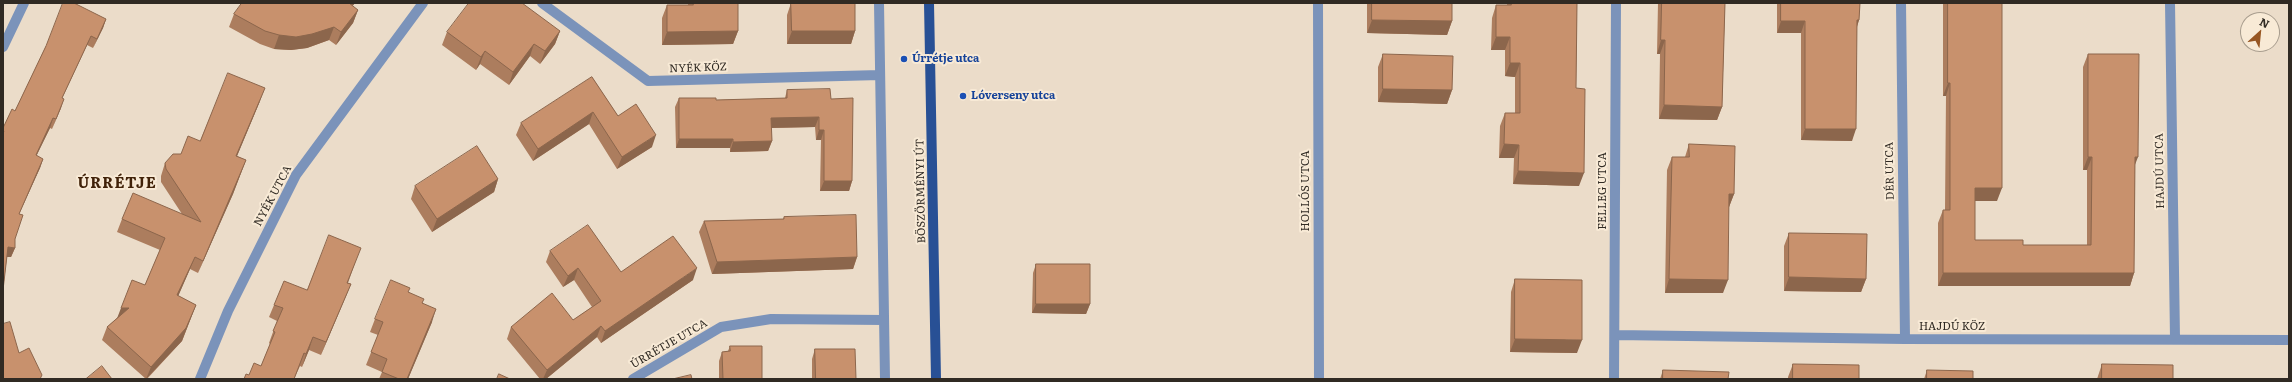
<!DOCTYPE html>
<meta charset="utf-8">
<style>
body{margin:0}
#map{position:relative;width:2292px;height:382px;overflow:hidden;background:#ebdcc9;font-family:Literata,serif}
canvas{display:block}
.frame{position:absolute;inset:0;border:4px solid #302a23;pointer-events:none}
.north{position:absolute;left:2240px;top:12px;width:40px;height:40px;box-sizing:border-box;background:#f8ead6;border:1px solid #a89d8e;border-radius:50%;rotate:27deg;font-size:11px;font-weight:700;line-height:16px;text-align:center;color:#302a23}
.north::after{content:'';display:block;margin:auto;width:14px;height:18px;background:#975622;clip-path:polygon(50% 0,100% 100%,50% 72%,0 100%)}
</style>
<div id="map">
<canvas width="2292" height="382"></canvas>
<div class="frame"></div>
<div class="north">N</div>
</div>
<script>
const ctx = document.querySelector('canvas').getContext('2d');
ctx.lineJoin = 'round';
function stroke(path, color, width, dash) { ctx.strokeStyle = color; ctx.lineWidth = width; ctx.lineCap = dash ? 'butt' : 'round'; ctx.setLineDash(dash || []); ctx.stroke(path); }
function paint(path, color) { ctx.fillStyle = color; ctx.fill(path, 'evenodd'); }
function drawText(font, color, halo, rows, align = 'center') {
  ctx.font = font + ' Literata,serif'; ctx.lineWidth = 4; ctx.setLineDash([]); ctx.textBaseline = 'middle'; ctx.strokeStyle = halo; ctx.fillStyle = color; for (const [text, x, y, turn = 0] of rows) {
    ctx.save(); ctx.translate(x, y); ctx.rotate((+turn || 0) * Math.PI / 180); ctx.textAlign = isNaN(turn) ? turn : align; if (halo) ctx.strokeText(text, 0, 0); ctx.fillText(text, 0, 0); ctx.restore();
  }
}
const minor = new Path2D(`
 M 542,3 L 648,81 L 880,75
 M 879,3 L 885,379
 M 1318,3 L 1319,379
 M 1901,3 L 1905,339
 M 2170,3 L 2175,338
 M 3,47 L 24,3
 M 1615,335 L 1905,339 L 2289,340
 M 200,379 L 228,311 L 296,175 L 423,3
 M 633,379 L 721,327 L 771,319 L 884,320
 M 1614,379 L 1616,3`);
const major = new Path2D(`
 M 929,3 L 936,379`);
const wall = new Path2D(`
 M 242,3 L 355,3 L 352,6 L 358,10 L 353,23 L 336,45 L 329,40 L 307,48 L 291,50 L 274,49 L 260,44 L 229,27 L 234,14 Z
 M 688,3 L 738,3 L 738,31 L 733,44 L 662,45 L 662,18 L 667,5 L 688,5 Z
 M 791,3 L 855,3 L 855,31 L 851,44 L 787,44 L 787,15 Z
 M 1367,3 L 1452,3 L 1452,21 L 1447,35 L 1367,33 Z
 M 1507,3 L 1577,3 L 1576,88 L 1579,186 L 1513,184 L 1514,158 L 1499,158 L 1500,126 L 1505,113 L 1515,113 L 1515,77 L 1505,76 L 1505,50 L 1491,50 L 1492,18 L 1496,5 L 1507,5 Z
 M 1658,3 L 1732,3 L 1732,4 L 1725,4 L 1722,107 L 1717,120 L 1659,119 L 1660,54 L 1657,54 Z
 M 1777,3 L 1860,3 L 1859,20 L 1857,27 L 1852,141 L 1801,140 L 1801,33 L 1777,33 Z
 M 1943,3 L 2002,3 L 1997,201 L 1975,201 L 1975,240 L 2023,245 L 2087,245 L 2087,170 L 2083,170 L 2083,67 L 2088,54 L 2135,166 L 2134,273 L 2130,286 L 1938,286 L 1938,223 L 1943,210 L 1945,210 L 1946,96 L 1943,96 Z
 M 106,19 L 103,28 L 93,48 L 87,45 L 62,98 L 61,108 L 52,129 L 50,128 L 36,156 L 43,159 L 40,168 L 19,214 L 15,239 L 15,248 L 11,257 L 7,257 L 3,290 L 3,128 L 15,111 L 46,46 Z
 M 560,31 L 555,44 L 540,64 L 530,56 L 509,85 L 480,64 L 476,70 L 442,45 L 447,32 Z
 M 1383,54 L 1452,90 L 1447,104 L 1378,102 L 1378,67 Z
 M 592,77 L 618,116 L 652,147 L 617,169 L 589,124 L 533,161 L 516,135 L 521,123 Z
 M 787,90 L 831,99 L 852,181 L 849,191 L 820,191 L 821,140 L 816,140 L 815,127 L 771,128 L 772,141 L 768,151 L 730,152 L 730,148 L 676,148 L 675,107 L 679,98 L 716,100 L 785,98 Z
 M 260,101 L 237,156 L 246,160 L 233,194 L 198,273 L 190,269 L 178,296 L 196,305 L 191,318 L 182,341 L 147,379 L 146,379 L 102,340 L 107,327 L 117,318 L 145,285 L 160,250 L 117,232 L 122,219 L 182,214 L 161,182 L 161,176 L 165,163 L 181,154 Z
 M 1689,144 L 1734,194 L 1729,207 L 1723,293 L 1665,293 L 1667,170 L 1672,157 L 1685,157 Z
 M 498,179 L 494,192 L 432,232 L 411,199 L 415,186 Z
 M 784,217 L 857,257 L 853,269 L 712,274 L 699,232 L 704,221 L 783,219 Z
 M 1789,233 L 1866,279 L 1861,292 L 1784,291 L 1784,246 Z
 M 550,251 L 621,272 L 693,280 L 601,343 L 597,337 L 546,379 L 540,379 L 507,339 L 511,327 L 573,320 L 592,307 L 574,280 L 563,287 L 546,262 Z
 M 356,260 L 348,283 L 351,284 L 346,296 L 321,355 L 309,350 L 302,367 L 300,366 L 294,379 L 244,379 L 261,366 L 270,344 L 269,343 L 277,321 L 269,317 L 274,305 L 307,290 Z
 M 1036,264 L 1090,304 L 1086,314 L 1032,313 L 1033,273 Z
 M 1515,279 L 1577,353 L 1510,352 L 1511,292 Z
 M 409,292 L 423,303 L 432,322 L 408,379 L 379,379 L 382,372 L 366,365 L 378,335 L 370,332 L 375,319 Z
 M 730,346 L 762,379 L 719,379 L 719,361 L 722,352 L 728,351 Z
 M 815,349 L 856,379 L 812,379 L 812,359 Z
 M 1793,364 L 1859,379 L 1788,379 L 1788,377 Z
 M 2102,364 L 2173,379 L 2097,379 Z
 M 1663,370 L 1728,379 L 1660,379 Z
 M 1927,370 L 1973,379 L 1924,379 Z`);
const shadedWall = new Path2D(`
 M 349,3 L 355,3 L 344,17 Z
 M 358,10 L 353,23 L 336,45 L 341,32 Z
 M 106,19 L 103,28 L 93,48 L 97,39 Z
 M 1372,20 L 1452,21 L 1447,35 L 1367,33 Z
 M 1857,20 L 1859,20 L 1855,32 Z
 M 1781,21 L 1805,21 L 1801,33 L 1777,33 Z
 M 334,27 L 329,40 L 307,48 L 291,50 L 274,49 L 279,35 Z
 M 560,31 L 555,44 L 540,64 L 545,51 Z
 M 738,31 L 733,44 L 662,45 L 667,32 Z
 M 792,31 L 855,31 L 851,44 L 787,44 Z
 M 91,36 L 87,45 L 58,107 L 62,98 Z
 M 1496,37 L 1510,37 L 1505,50 L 1491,50 Z
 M 1661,40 L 1665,40 L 1660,54 L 1657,54 Z
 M 534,44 L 530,56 L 509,85 L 513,72 Z
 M 485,51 L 480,64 L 476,70 L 481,57 Z
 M 1510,63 L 1520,63 L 1515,77 L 1505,76 Z
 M 1948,83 L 1950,83 L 1946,96 L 1943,96 Z
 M 265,88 L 260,101 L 232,168 L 236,156 Z
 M 1383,89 L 1452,90 L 1447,104 L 1378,102 Z
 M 64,99 L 61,108 L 52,129 Z
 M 1664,105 L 1722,107 L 1717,120 L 1659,119 Z
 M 593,112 L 589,124 L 533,161 L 538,149 Z
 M 819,117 L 815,127 L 767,128 L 771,118 Z
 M 53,118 L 50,128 L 32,165 L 36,155 Z
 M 1805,129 L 1856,129 L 1852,141 L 1801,140 Z
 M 819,130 L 824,130 L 821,140 L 816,140 Z
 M 656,135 L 652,147 L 617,169 L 622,157 Z
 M 679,139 L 733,139 L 730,148 L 676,148 Z
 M 772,141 L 768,151 L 730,152 L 733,142 Z
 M 1504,144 L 1519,145 L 1514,158 L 1499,158 Z
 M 2088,157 L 2092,157 L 2087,170 L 2083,170 Z
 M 2135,157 L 2138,157 L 2133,170 Z
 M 43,159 L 40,168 L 15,223 L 19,214 Z
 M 246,160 L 233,194 L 198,273 L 203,261 Z
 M 1518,171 L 1584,173 L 1579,186 L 1513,184 Z
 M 498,179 L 494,192 L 432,232 L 437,219 Z
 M 824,181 L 852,181 L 849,191 L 820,191 Z
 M 1975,188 L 2002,188 L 1997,201 L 1970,201 Z
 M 1729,194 L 1734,194 L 1729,207 Z
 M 8,247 L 15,248 L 11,257 L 5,257 Z
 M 195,257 L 190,269 L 173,308 L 177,295 Z
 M 857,257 L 853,269 L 712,274 L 717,262 Z
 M 578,268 L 574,280 L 563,287 L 568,276 Z
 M 697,268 L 693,280 L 601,343 L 605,331 Z
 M 1943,273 L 2134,273 L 2130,286 L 1938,286 Z
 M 1789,277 L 1866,279 L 1861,292 L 1784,291 Z
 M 1669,279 L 1728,280 L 1723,293 L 1665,293 Z
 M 351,284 L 346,296 L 321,355 L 326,342 Z
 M 1036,304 L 1090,304 L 1086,314 L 1032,313 Z
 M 196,305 L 182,341 L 146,379 L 151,367 Z
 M 121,308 L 129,308 L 116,321 Z
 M 436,309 L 432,322 L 408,379 L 407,379 Z
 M 601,326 L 597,337 L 546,379 L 543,379 L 547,370 Z
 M 313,337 L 309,350 L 302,367 L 306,354 Z
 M 1515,339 L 1582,340 L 1577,353 L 1510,352 Z`);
const building = new Path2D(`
 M 63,3 L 74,3 L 106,19 L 97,39 L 91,36 L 62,98 L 64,99 L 56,119 L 53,118 L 36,155 L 43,159 L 19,214 L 23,215 L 15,239 L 15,248 L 8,247 L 3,290 L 3,133 L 4,131 L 3,131 L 3,128 L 12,109 L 15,111 L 46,46 Z
 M 242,3 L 349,3 L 358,10 L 341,32 L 334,27 L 312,34 L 296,37 L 279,35 L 265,31 L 234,14 Z
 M 469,3 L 522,3 L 560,31 L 545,51 L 534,44 L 513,72 L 485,51 L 481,57 L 447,32 Z
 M 693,3 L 738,3 L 738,31 L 667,32 L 667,5 L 693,5 Z
 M 791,3 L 855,3 L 855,31 L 792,31 Z
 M 1372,3 L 1452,3 L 1452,21 L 1372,20 Z
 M 1511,3 L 1577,3 L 1576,88 L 1585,89 L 1584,173 L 1518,171 L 1519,145 L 1504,144 L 1505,113 L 1520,113 L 1520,63 L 1510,63 L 1510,37 L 1496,37 L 1496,5 L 1511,5 Z
 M 1662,3 L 1725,3 L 1722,107 L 1664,105 L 1665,40 L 1661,40 Z
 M 1781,3 L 1860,3 L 1859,20 L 1857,20 L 1856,129 L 1805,129 L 1805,21 L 1781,21 Z
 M 1948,3 L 2002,3 L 2002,188 L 1975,188 L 1975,240 L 2023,240 L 2023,245 L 2091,245 L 2092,157 L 2088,157 L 2088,54 L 2139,54 L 2138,157 L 2135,157 L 2134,273 L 1943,273 L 1943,210 L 1950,210 L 1950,83 L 1948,83 Z
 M 1383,54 L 1453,56 L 1452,90 L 1383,89 Z
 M 228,73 L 265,88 L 236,156 L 246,160 L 203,261 L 195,257 L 177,295 L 196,305 L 186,328 L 151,367 L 107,327 L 129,308 L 121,308 L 132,280 L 145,285 L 165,238 L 122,219 L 133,193 L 201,222 L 166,169 L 165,163 L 173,154 L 181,154 L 188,136 L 200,141 Z
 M 592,77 L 618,116 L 636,104 L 656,135 L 622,157 L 593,112 L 538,149 L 521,123 Z
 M 830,89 L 831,99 L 853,98 L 852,181 L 824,181 L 824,130 L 819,130 L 819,117 L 771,118 L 772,141 L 733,142 L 733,139 L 679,139 L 679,98 L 716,98 L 716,100 L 787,98 L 787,90 Z
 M 1689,144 L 1735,146 L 1734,194 L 1729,194 L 1728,280 L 1669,279 L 1672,157 L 1689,157 Z
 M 477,146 L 498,179 L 437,219 L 415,186 Z
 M 856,215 L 857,257 L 717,262 L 704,221 L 784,219 L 784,217 Z
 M 588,225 L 621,272 L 673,236 L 697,268 L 605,331 L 601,326 L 547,370 L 511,327 L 552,293 L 573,320 L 601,301 L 578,268 L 568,276 L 550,251 Z
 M 1789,233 L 1867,234 L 1866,279 L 1789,277 Z
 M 329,235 L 361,248 L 347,283 L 351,284 L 326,342 L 313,337 L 306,354 L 304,353 L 294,379 L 244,379 L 246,374 L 249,375 L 254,363 L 261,366 L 275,332 L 273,331 L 283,308 L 274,305 L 284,281 L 307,290 Z
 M 1036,264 L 1090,264 L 1090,304 L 1036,304 Z
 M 1515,279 L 1582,280 L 1582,340 L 1515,339 Z
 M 391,280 L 410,288 L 408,292 L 424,299 L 422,303 L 436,309 L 407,379 L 399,379 L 382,372 L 387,359 L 371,352 L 383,322 L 375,319 Z
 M 10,322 L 19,353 L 29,348 L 42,375 L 40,379 L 3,379 L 3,324 Z
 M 730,346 L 762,346 L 762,379 L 723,379 L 722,352 L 730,351 Z
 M 815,349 L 855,349 L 856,379 L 816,379 Z
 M 1793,364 L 1859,365 L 1859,379 L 1793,379 Z
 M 2102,364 L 2173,365 L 2173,379 L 2102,379 Z
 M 102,366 L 112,379 L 86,379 Z
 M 1663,370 L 1729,372 L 1728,379 L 1663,379 Z
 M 1927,370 L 1973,371 L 1973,379 L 1927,379 Z
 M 499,374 L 510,379 L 497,379 Z
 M 691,375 L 692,379 L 673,379 Z`);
const markers = [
 [904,59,4,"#1a4fb4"],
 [963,96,4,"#1a4fb4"]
];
const transitNames = [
 ["Úrrétje utca",912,59],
 ["Lóverseny utca",971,96]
];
const streetNames = [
 ["NYÉK KÖZ",698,68,-2],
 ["DÉR UTCA",1890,171,-91],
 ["HAJDÚ UTCA",2160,171,-91],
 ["BÖSZÖRMÉNYI ÚT",921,191,-91],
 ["HOLLÓS UTCA",1306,191,-90],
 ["FELLEG UTCA",1603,191,-90],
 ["NYÉK UTCA",273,196,-62],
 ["HAJDÚ KÖZ",1952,327],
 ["ÚRRÉTJE UTCA",669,344,-30]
];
const districtNames = [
 ["ÚRRÉTJE",117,184]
];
stroke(minor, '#7b93ba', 10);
stroke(major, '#285095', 10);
paint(wall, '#ac7d5e');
paint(shadedWall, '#8c664c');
paint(building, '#c8916d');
stroke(building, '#8c664c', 1);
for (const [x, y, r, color] of markers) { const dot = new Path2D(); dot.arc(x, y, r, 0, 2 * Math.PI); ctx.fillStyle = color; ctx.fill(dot); stroke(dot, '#f8ead6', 1.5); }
drawText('bold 11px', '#164399', '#f8ead6', transitNames, 'left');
drawText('11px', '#302a23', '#f8ead6', streetNames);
ctx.letterSpacing = '1px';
drawText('bold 15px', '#412209', '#f8ead6', districtNames);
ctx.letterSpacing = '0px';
</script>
